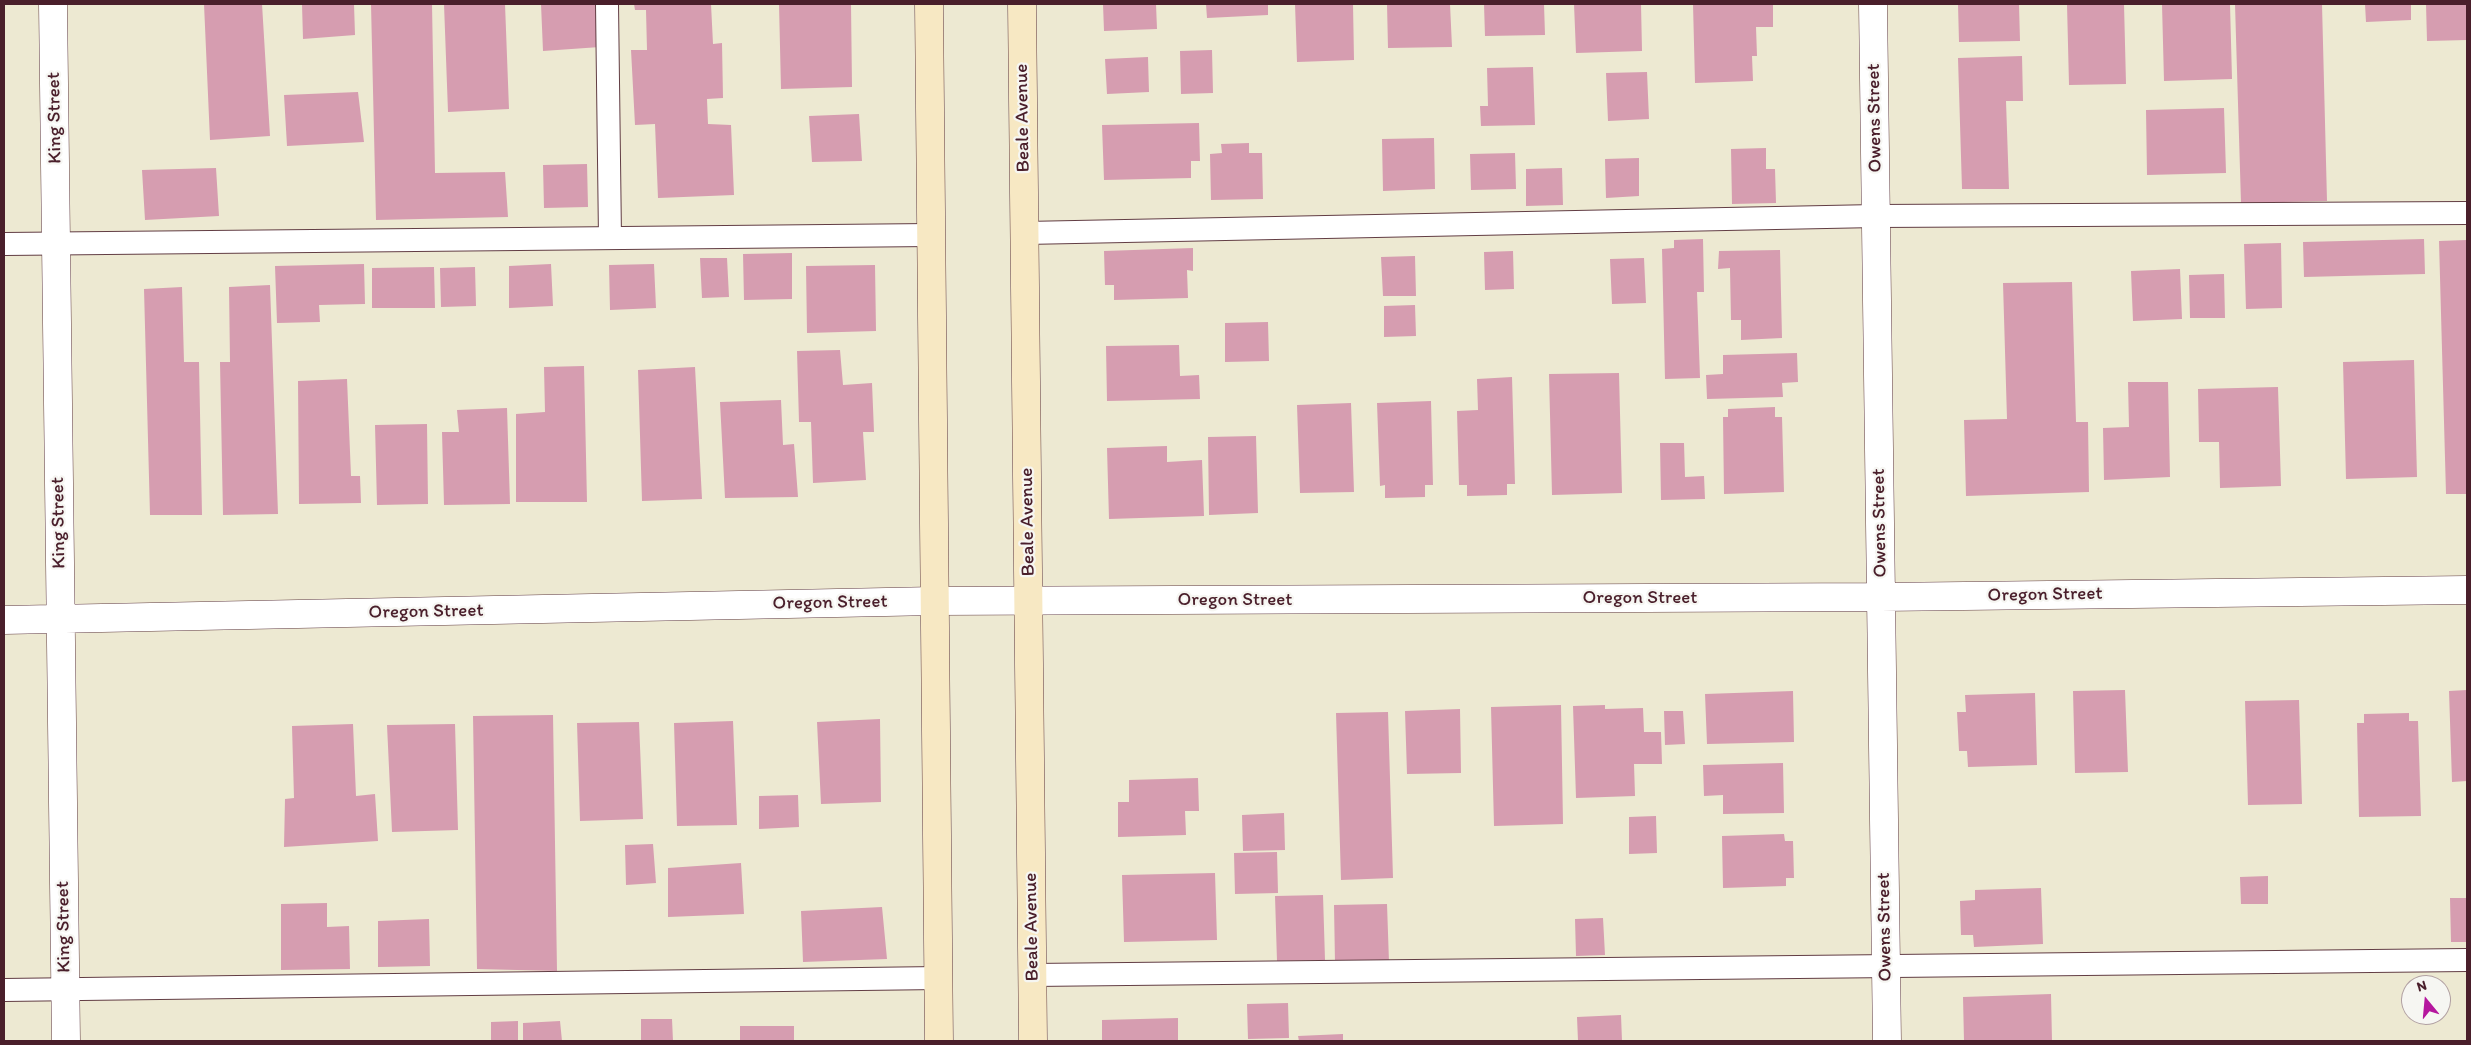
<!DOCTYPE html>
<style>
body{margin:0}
#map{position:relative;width:2471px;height:1045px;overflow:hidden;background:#ede9d2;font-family:Itim,sans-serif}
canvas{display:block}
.frame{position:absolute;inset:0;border:5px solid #4a1f2b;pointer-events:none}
.north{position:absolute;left:2401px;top:975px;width:50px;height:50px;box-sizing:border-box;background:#f6f6f2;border:1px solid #b1a0a2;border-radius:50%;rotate:343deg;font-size:14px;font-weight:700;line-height:20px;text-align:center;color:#4a1f2b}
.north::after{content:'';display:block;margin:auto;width:18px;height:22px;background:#b5179e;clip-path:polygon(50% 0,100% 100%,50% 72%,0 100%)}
</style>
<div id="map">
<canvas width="2471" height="1045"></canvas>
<div class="frame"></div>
<div class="north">N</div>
</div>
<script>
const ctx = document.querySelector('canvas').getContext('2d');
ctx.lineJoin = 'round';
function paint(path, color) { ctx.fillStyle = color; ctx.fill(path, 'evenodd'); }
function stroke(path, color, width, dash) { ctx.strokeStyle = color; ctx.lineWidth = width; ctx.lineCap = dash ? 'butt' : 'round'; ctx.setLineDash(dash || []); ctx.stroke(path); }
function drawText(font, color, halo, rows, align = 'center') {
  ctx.font = font + ' Itim,sans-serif'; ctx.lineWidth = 4.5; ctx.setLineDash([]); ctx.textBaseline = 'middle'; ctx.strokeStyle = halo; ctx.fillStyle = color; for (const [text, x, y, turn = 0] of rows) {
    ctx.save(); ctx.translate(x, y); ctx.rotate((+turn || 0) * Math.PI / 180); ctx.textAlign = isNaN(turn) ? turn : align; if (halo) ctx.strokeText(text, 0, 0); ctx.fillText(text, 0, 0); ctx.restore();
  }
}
const building = new Path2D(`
 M 204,4 L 262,4 L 270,136 L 210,140 Z
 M 302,4 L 354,4 L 355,35 L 303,39 Z
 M 371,4 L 432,4 L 435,173 L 505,172 L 508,217 L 376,220 Z
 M 444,4 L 505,4 L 509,109 L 448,112 Z
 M 541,4 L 596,4 L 600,47 L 543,51 Z
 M 634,4 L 711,4 L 713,44 L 722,43 L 723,98 L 707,99 L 708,124 L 731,125 L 734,195 L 658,198 L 655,124 L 635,125 L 631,50 L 647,50 L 646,10 L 635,10 Z
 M 779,4 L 851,4 L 852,87 L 781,89 Z
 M 1103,4 L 1156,4 L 1157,29 L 1104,31 Z
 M 1206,4 L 1268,4 L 1268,15 L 1207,18 Z
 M 1295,4 L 1353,4 L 1354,60 L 1297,62 Z
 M 1387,4 L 1450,4 L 1452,47 L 1388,48 Z
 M 1484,4 L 1544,4 L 1545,35 L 1485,36 Z
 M 1574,4 L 1641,4 L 1642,51 L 1576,53 Z
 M 1693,4 L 1773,4 L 1773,27 L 1756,27 L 1757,56 L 1752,56 L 1753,81 L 1695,83 Z
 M 1958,4 L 2019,4 L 2020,41 L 1959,42 Z
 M 2067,4 L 2124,4 L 2126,84 L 2069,85 Z
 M 2162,4 L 2230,4 L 2232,79 L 2164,81 Z
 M 2235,4 L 2322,4 L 2327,201 L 2241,203 Z
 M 2365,4 L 2411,4 L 2411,20 L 2366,22 Z
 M 2426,4 L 2467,4 L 2467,40 L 2427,41 Z
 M 1212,50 L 1213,93 L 1181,94 L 1180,51 Z
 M 2022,56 L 2023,101 L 2006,101 L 2009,189 L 1962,189 L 1958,58 Z
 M 1148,57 L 1149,92 L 1107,94 L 1105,59 Z
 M 1533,67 L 1535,125 L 1481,126 L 1480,106 L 1488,106 L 1487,68 Z
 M 1647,72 L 1649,119 L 1608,121 L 1606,73 Z
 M 358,92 L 364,142 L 287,146 L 284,95 Z
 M 2224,108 L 2226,173 L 2147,175 L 2146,110 Z
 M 859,114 L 862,161 L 812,162 L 809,116 Z
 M 1199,123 L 1200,161 L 1191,161 L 1191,178 L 1104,180 L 1102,125 Z
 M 1434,138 L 1435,189 L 1383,191 L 1382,139 Z
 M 1249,143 L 1249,153 L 1262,153 L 1263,199 L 1211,200 L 1210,154 L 1222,153 L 1221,144 Z
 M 1766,148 L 1766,169 L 1775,169 L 1776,203 L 1732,204 L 1731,149 Z
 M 1515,153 L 1516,189 L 1471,190 L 1470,154 Z
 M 1639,158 L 1639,196 L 1606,198 L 1605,159 Z
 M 587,164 L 588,207 L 544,208 L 543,165 Z
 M 216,168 L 219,216 L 145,220 L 142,170 Z
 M 1562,168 L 1563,205 L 1526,206 L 1526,169 Z
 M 1703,239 L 1704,292 L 1697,292 L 1700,378 L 1665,379 L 1662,249 L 1674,248 L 1674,240 Z
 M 2424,239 L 2425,274 L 2304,277 L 2303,242 Z
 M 2467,240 L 2467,494 L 2446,494 L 2439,241 Z
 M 2281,243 L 2282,308 L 2246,309 L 2244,244 Z
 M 1193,248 L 1193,271 L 1187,270 L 1188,298 L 1114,300 L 1114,285 L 1105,285 L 1104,251 Z
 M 1780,250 L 1782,338 L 1741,340 L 1741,320 L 1731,320 L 1730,268 L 1718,269 L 1719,251 Z
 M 1513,251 L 1514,289 L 1485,290 L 1484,252 Z
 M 792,253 L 792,299 L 744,300 L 743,254 Z
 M 1415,256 L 1416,296 L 1383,296 L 1381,257 Z
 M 700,258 L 727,258 L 729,297 L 702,298 Z
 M 1644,258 L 1646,303 L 1612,304 L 1610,259 Z
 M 364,264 L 365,304 L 319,305 L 320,322 L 277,323 L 275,266 Z
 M 551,264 L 553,306 L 509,308 L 509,266 Z
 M 654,264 L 656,308 L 610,310 L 609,265 Z
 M 875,265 L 876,331 L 807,333 L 806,266 Z
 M 434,267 L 435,308 L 372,308 L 372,268 Z
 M 475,267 L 476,306 L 441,307 L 440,268 Z
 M 2180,269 L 2182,319 L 2133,321 L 2131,271 Z
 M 2224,274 L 2225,318 L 2190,318 L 2189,275 Z
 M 2072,282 L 2076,422 L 2088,422 L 2089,492 L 1966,496 L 1964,420 L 2007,419 L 2003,283 Z
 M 270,285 L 278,514 L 223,515 L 220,362 L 230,362 L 229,287 Z
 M 182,287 L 184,362 L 199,362 L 202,515 L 150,515 L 144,289 Z
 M 1415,305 L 1416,336 L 1384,337 L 1384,306 Z
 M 1268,322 L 1269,361 L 1225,362 L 1225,323 Z
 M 1179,345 L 1180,376 L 1199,375 L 1200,399 L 1107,401 L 1106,346 Z
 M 840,350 L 843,385 L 872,383 L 874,432 L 863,432 L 866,480 L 813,483 L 811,422 L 799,422 L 797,351 Z
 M 1797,353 L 1798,382 L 1782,383 L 1783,397 L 1707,399 L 1706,375 L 1723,374 L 1723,355 Z
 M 2414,360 L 2417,477 L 2346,479 L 2343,362 Z
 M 584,366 L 587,502 L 516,502 L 516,414 L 545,412 L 544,367 Z
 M 695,367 L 702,499 L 642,501 L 638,370 Z
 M 1619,373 L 1622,493 L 1552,495 L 1549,374 Z
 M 1512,377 L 1515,484 L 1507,484 L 1507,495 L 1467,496 L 1467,485 L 1459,485 L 1457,411 L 1478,410 L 1477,379 Z
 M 347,379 L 351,476 L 360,476 L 361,503 L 299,504 L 298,381 Z
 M 2128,382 L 2168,382 L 2170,477 L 2104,480 L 2103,428 L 2129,427 Z
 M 2278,387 L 2281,486 L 2220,488 L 2219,442 L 2199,442 L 2198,389 Z
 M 781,400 L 783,445 L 794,444 L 798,497 L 725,498 L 720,402 Z
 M 1431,401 L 1433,485 L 1425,485 L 1425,497 L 1385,498 L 1385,485 L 1380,486 L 1377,403 Z
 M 1351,403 L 1354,492 L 1300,493 L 1297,405 Z
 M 1775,407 L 1775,417 L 1782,417 L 1784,492 L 1724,494 L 1723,417 L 1728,417 L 1728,409 Z
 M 507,408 L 510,504 L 444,505 L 442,432 L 459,432 L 457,410 Z
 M 427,424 L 428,504 L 377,505 L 375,425 Z
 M 1256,436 L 1258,513 L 1209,515 L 1208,437 Z
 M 1660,443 L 1684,443 L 1685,477 L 1704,476 L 1705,499 L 1661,500 Z
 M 1167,446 L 1167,462 L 1202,460 L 1204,516 L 1109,519 L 1107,448 Z
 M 2125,690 L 2128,772 L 2075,773 L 2073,691 Z
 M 2467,690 L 2467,781 L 2452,782 L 2449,691 Z
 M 1793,691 L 1794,742 L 1707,744 L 1705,694 Z
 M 2035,693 L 2037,765 L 1968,767 L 1967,751 L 1959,751 L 1957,712 L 1966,712 L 1965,695 Z
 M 2299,700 L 2302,804 L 2248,805 L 2245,701 Z
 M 1561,705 L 1563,824 L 1494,826 L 1491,707 Z
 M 1605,705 L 1605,709 L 1643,708 L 1644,732 L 1661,732 L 1662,764 L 1634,764 L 1635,796 L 1576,798 L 1573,706 Z
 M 1460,709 L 1461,773 L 1407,774 L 1405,711 Z
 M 1664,711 L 1683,711 L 1685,744 L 1665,745 Z
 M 1388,712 L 1393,878 L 1341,880 L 1336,713 Z
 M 2409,713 L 2409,721 L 2418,721 L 2421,816 L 2359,817 L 2357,723 L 2364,723 L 2364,714 Z
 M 553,715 L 557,971 L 477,969 L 473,716 Z
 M 880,719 L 881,802 L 821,804 L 817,722 Z
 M 733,721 L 737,825 L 677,826 L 674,723 Z
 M 639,722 L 643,819 L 580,821 L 577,723 Z
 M 353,724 L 356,796 L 375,794 L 378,841 L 284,847 L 285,799 L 294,798 L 292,726 Z
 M 455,724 L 458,830 L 392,832 L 387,725 Z
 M 1783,763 L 1784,813 L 1723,814 L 1723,795 L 1704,796 L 1703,765 Z
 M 1198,778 L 1199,811 L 1185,811 L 1186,835 L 1118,837 L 1118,802 L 1129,802 L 1129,780 Z
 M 798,795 L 799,827 L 759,829 L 759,796 Z
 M 1284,813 L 1285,850 L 1243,851 L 1242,815 Z
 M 1656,816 L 1657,853 L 1629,854 L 1629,817 Z
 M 1784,834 L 1785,841 L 1793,841 L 1794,878 L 1786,878 L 1786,886 L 1723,888 L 1722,836 Z
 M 653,844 L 656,883 L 626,885 L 625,845 Z
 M 1277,852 L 1278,893 L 1235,894 L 1234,853 Z
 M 741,863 L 744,914 L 668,917 L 668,868 Z
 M 1215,873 L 1217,940 L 1124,942 L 1122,875 Z
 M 2268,876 L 2268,904 L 2241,904 L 2240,877 Z
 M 2041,888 L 2043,944 L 1974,947 L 1973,935 L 1961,935 L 1960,901 L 1975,900 L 1975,890 Z
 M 1323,895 L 1325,960 L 1277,961 L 1275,896 Z
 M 2450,898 L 2467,898 L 2467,942 L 2451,942 Z
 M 327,903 L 327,927 L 349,926 L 350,969 L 281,970 L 281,904 Z
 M 1387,904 L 1389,962 L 1335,963 L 1334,905 Z
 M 882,907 L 887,959 L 803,962 L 801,911 Z
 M 1603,918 L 1605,955 L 1576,956 L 1575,919 Z
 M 429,919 L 430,966 L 378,967 L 378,921 Z
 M 2051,994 L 2052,1041 L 1964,1041 L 1963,997 Z
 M 1288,1003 L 1289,1038 L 1248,1039 L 1247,1004 Z
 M 1621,1015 L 1622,1041 L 1578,1041 L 1577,1017 Z
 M 1178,1018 L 1178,1041 L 1102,1041 L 1102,1020 Z
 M 641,1019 L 672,1019 L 673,1041 L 641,1041 Z
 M 518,1021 L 518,1041 L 491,1041 L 491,1022 Z
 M 560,1021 L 562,1041 L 523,1041 L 523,1023 Z
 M 740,1026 L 794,1026 L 794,1041 L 740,1041 Z
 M 1343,1034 L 1343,1041 L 1299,1041 L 1298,1036 Z`);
const service = new Path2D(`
 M 607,4 L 610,238
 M 1025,233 L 1876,216 L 2467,213
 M 4,244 L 931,235
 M 1032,975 L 2467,960
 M 4,990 L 939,978`);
const minor = new Path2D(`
 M 53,4 L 66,1041
 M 1873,4 L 1887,1041
 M 4,620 L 935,601 L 1881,597 L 2467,590`);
const secondary = new Path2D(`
 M 929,4 L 939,1041
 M 1022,4 L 1033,1041`);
const streetNames = [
 ["King Street",55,118,-91],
 ["Beale Avenue",1023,118,-91],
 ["Owens Street",1875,118,-91],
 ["Beale Avenue",1028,522,-91],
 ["King Street",59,523,-91],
 ["Owens Street",1880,523,-91],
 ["Oregon Street",2045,595,-1],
 ["Oregon Street",1640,598],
 ["Oregon Street",1235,600],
 ["Oregon Street",830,603,-1],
 ["Oregon Street",426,612,-1],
 ["King Street",64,927,-91],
 ["Beale Avenue",1032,927,-91],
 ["Owens Street",1885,927,-91]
];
paint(building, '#d69db0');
stroke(service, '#623d44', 24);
stroke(minor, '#623d44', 29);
stroke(secondary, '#623d44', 29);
stroke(service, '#fff', 22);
stroke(minor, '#fff', 28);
stroke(secondary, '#f7e8c3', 28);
drawText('19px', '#4a1f2b', '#f6f6f2', streetNames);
</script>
